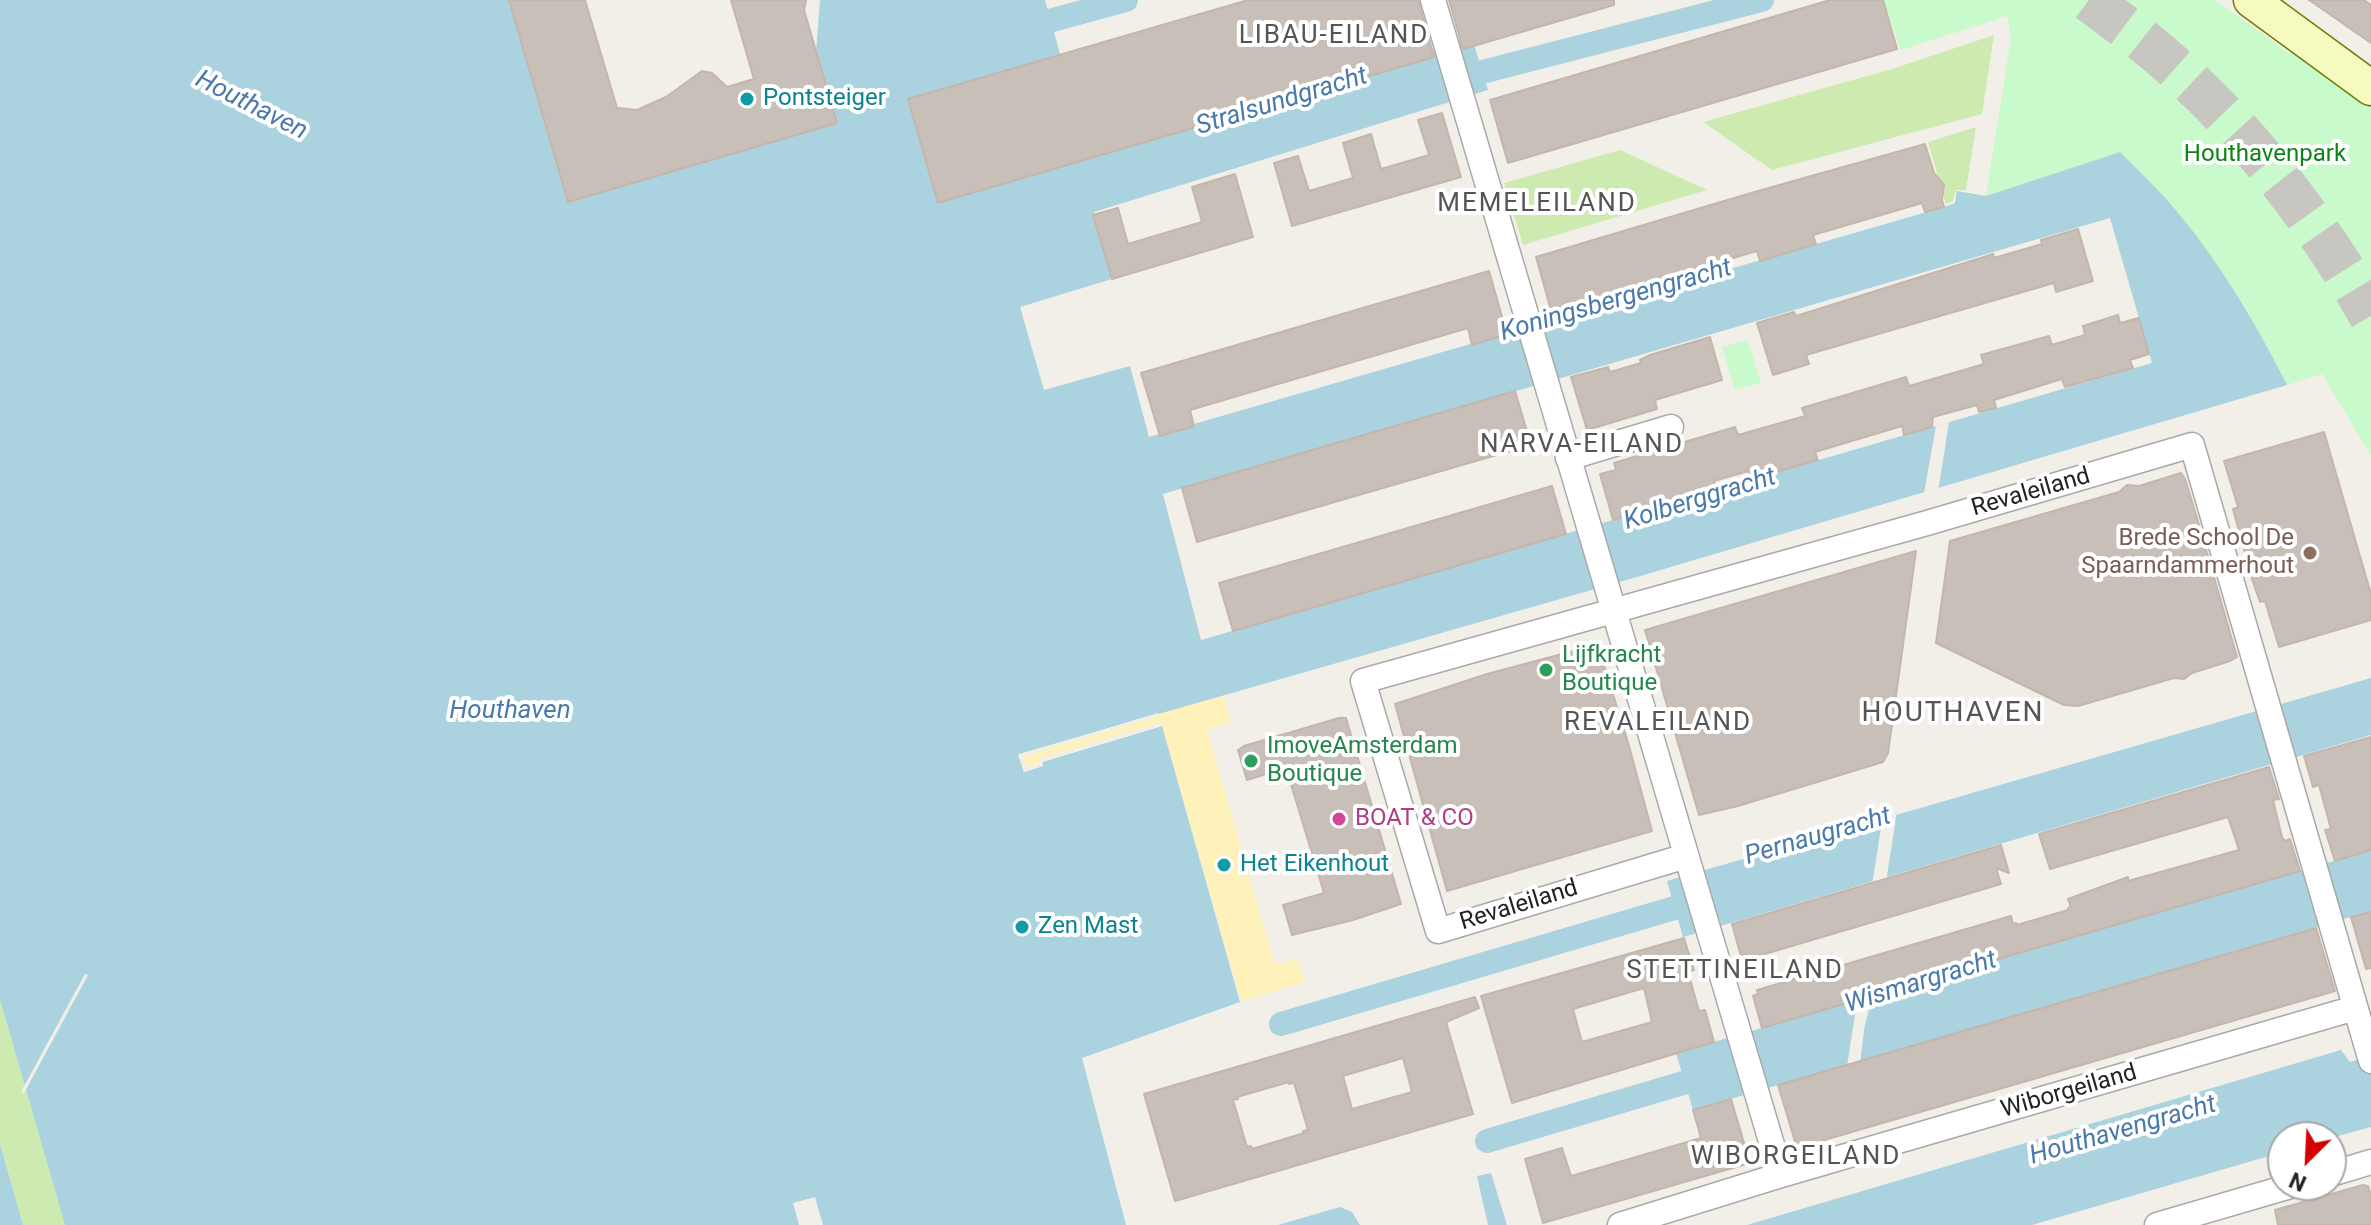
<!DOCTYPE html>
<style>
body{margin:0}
#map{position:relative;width:2371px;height:1225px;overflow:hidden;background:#f2efe9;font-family:Roboto,sans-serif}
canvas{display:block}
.north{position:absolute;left:2267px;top:1121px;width:80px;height:80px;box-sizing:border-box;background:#fff;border:2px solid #a7a7a7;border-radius:50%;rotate:204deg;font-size:22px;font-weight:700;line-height:32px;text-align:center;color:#222}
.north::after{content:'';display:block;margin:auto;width:28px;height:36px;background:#d40000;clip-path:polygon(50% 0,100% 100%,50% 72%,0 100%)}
</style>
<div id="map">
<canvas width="2371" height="1225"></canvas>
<div class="north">N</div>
</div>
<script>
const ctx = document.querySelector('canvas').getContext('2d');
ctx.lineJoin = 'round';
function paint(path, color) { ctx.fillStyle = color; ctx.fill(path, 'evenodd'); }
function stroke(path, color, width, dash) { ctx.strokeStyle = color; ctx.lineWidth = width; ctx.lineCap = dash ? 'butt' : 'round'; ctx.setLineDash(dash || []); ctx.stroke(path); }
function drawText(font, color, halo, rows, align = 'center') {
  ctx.font = font + ' Roboto,sans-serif'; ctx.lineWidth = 8; ctx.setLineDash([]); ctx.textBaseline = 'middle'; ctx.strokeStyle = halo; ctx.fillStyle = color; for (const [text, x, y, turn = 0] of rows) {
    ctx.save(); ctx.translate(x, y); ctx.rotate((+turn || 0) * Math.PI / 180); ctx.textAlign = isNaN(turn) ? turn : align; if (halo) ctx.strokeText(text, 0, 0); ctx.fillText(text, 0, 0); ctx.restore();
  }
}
const grass = new Path2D(`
 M 1994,35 L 1982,114 L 1772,170 L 1703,122 L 1892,69 Z
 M 1976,127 L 1966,190 L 1956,190 L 1953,201 L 1946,204 L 1928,142 Z
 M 1620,150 L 1707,190 L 1523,245 L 1504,183 Z
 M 0,1000 L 65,1225 L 23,1225 L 20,1214 L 0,1144 Z`);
const sand = new Path2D(`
 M 1223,695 L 1231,722 L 1207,730 L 1275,965 L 1298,959 L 1305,982 L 1241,1001 L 1162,726 L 1043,762 L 1024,772 L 1019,754 Z`);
const park = new Path2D(`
 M 1883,0 L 2215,0 L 2289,53 L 2299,43 L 2371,98 L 2371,456 L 2322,374 L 2287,385 L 2247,310 L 2215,262 L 2120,152 L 1986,196 L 2011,37 L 2007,16 L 1901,50 Z
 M 1748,340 L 1761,383 L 1735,390 L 1722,347 Z`);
const water = new Path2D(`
 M 0,0 L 509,0 L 569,202 L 837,123 L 816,52 L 820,0 L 1045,0 L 1060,54 L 908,100 L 940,202 L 1472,38 L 1488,90 L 1094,212 L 1112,279 L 1020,307 L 1044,390 L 1130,366 L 1149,437 L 1944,207 L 1955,203 L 1957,191 L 1986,196 L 2120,152 C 2140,172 2161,192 2179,214 C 2222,266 2257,325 2287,385 L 1630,579 L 1019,754 L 1024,772 L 1043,766 L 1042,762 L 1162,726 L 1240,1002 L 1082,1058 L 1126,1225 L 65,1225 L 0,1000 ZM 2110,218 L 2152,363 L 1201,640 L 1163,494 Z
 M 2371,678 L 2371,735 L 1683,937 L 1667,881 Z
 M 2371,850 L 2371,911 L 1693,1110 L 1676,1053 Z
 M 2341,1050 L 2350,1062 L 2371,1056 L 2371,1127 L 2331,1138 L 2283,1137 L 2283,1152 L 2032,1225 L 1747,1225 Z
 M 0,1144 L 20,1214 L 23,1225 L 0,1225 Z
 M 1491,1173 L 1507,1225 L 1488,1225 L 1477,1176 Z
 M 1340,1207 L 1352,1212 L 1360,1225 L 1278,1225 Z`);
const pier = new Path2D(`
 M 1949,422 L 1938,492 L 1924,493 L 1936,426 Z
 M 1158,713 L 1159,716 L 1023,757 L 1026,767 L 1038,764 L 1041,758 L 1161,722 L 1162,726 L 1042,762 L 1043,766 L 1024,772 L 1018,755 Z
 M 1897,811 L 1886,882 L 1872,885 L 1883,815 Z
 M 85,974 L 88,975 L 23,1095 L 22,1090 Z
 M 1873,992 L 1864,1030 L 1860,1065 L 1847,1066 L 1858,996 Z
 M 815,1197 L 823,1225 L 799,1225 L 793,1203 Z`);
const canal = new Path2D(`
 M 1020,29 L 1126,0
 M 1451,80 L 1762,0
 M 1281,1024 L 1705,899
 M 1487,1141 L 1717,1073`);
const building = new Path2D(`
 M 509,0 L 585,0 L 617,108 L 637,110 L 666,97 L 702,71 L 712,73 L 727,87 L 754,79 L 731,0 L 806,0 L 804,10 L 837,123 L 568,202 Z
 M 1248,0 L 1418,0 L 1434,57 L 938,203 L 908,99 Z
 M 1449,0 L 1614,0 L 1614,5 L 1463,49 Z
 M 1830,0 L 1883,0 L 1897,49 L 1508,163 L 1490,100 Z
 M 2309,0 L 2364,0 L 2371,5 L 2371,43 Z
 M 1442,113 L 1461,177 L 1292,226 L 1274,163 L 1298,156 L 1309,191 L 1353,178 L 1343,143 L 1371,134 L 1381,169 L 1429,155 L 1418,120 Z
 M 1925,144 L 1934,173 L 1944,185 L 1942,200 L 1944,207 L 1925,212 L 1922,203 L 1813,235 L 1816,244 L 1760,261 L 1757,251 L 1570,306 L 1573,315 L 1554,321 L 1536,257 L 1751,193 Z
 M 1235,174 L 1253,237 L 1112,279 L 1093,215 L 1118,208 L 1128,244 L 1202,222 L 1192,187 Z
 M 2078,229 L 2093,281 L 2056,292 L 2054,283 L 1947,314 L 1806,355 L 1809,364 L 1773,375 L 1757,323 L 1794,312 L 1796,316 L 1971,261 L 1993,254 L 1994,258 L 2042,244 L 2041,240 Z
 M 1489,271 L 1507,334 L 1472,345 L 1468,328 L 1190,410 L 1194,426 L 1160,436 L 1141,373 Z
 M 2118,315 L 2120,323 L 2139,318 L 2149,354 L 2130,360 L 2133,368 L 2065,387 L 2062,379 L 1994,400 L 1996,408 L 1979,412 L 1977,405 L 1933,417 L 1932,427 L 1904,435 L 1902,426 L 1815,452 L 1818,460 L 1751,479 L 1748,471 L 1714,481 L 1716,489 L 1613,520 L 1600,474 L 1616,470 L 1614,463 L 1735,427 L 1738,435 L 1805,416 L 1802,408 L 1906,377 L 1909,386 L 1984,364 L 1981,355 L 2049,336 L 2052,345 L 2085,335 L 2083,326 Z
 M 1710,337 L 1722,380 L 1655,400 L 1657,409 L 1587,430 L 1571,377 L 1608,367 L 1610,372 L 1641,363 L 1640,360 L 1650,355 Z
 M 1515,391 L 1531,445 L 1197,542 L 1182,488 Z
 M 2324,432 L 2371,594 L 2371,620 L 2279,647 L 2265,601 L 2260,602 L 2252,579 L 2233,509 L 2238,507 L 2224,461 Z
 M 2181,473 L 2185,479 L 2197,518 L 2237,657 L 2230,661 L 2192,673 L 2184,679 L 2174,678 L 2078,706 L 2064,705 L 1936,643 L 1950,541 L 2119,492 L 2127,485 L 2139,486 Z
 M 1552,486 L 1566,534 L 1233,631 L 1219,583 Z
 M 1916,551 L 1888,753 L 1883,762 L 1738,806 L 1699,815 L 1645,630 Z
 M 1592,646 L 1599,649 L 1629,746 L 1652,831 L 1447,891 L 1395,704 L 1487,674 Z
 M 1339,718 L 1346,718 L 1401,904 L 1353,920 L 1292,935 L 1283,905 L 1324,893 L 1286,768 L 1247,780 L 1238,750 L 1244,746 Z
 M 2371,737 L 2371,850 L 2335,861 L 2325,830 L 2331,829 L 2319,785 L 2313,787 L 2304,756 Z
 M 2269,767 L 2279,799 L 2273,800 L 2282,837 L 2285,841 L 2290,839 L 2300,871 L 1762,1028 L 1753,996 L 1758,994 L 1757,990 L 2011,916 L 2013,924 L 2016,923 L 2017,925 L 2068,910 L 2068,908 L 2071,907 L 2068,899 L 2128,877 L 2128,881 L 2239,850 L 2228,817 L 2050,869 L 2039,834 Z
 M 2001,845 L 2009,873 L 1996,868 L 2001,884 L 1748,959 L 1747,954 L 1741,956 L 1732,924 Z
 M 2371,912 L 2371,968 L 2366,969 L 2351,917 Z
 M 2316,928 L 2335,991 L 1797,1148 L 1778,1085 Z
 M 1684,938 L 1694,970 L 1688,972 L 1699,1011 L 1705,1010 L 1714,1042 L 1512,1103 L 1481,996 ZM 1644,988 L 1652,1022 L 1582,1042 L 1573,1009 Z
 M 1475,997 L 1479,1008 L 1446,1022 L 1473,1114 L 1175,1201 L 1144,1094 ZM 1403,1058 L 1412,1092 L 1352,1109 L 1343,1076 ZM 1289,1082 L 1289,1084 L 1294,1083 L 1308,1130 L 1303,1131 L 1304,1133 L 1252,1149 L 1251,1146 L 1247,1147 L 1233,1100 L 1238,1099 L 1237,1097 Z
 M 1731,1099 L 1750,1163 L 1543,1223 L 1525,1159 L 1562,1148 L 1571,1176 L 1701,1138 L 1693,1110 Z
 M 2363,1185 L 2368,1186 L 2371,1195 L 2371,1225 L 2278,1225 L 2275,1210 Z`);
const highwayTunnel = new Path2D(`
 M 2089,0 C 2118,22 2148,43 2175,68 C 2254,138 2319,225 2371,316`);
const street = new Path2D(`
 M 1433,0 L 1781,1175
 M 1568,458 L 1671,427
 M 1686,856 L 1438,931 L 1363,681 L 1927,523 L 2192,445 L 2371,1061
 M 2331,1174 L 2371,1162
 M 1620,1225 L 1781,1175 L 2355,1008
 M 2157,1225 L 2294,1185`);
const secondary = new Path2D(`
 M 2251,0 L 2371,88`);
const markers = [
 [747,99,8,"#0f9aa8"],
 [2310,553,8,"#8d6e63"],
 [1546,670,8,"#2e9e5b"],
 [1251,761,8,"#2e9e5b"],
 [1339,819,8,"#d1479c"],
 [1224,865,8,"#0f9aa8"],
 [1022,927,8,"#0f9aa8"]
];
const cultureNames = [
 ["Pontsteiger",763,99],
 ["Het Eikenhout",1240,865],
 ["Zen Mast",1038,927]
];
const parkNames = [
 ["Houthavenpark",2265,155]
];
const streetNames = [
 ["Revaleiland",2031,493,-16],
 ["Revaleiland",1519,906,-17],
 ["Wiborgeiland",2069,1092,-16]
];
const educationNames = [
 ["Brede School De",2294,539],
 ["Spaarndammerhout",2294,567]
];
const leisureNames = [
 ["Lijfkracht",1562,656],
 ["Boutique",1562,684],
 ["ImoveAmsterdam",1267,747],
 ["Boutique",1267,775]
];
const hotelNames = [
 ["BOAT & CO",1355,819]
];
const neighbourhoodNames = [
 ["LIBAU-EILAND",1334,36],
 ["MEMELEILAND",1537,204],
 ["NARVA-EILAND",1582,445],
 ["REVALEILAND",1658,723],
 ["STETTINEILAND",1735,971],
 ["WIBORGEILAND",1796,1157]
];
const waterNames = [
 ["Stralsundgracht",1282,102,-17],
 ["Houthaven",251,106,27],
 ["Koningsbergengracht",1616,301,-16],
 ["Kolberggracht",1700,500,-17],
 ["Houthaven",510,711],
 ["Pernaugracht",1818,837,-16],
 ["Wismargracht",1921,983,-17],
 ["Houthavengracht",2123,1131,-16]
];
const quarterNames = [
 ["HOUTHAVEN",1953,714]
];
paint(grass, '#cdebb0');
paint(sand, '#fff1ba');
paint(park, '#c8facc');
paint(water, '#aad3df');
paint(pier, '#f2efe9');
stroke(canal, '#aad3df', 24);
paint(building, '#c7bfb8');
stroke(building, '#c4b6ab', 2);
stroke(highwayTunnel, '#c8c6c1', 44, [44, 22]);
stroke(street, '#a9a9a9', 27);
stroke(secondary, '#707d05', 37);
stroke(street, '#fff', 24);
stroke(secondary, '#f7fabf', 34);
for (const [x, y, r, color] of markers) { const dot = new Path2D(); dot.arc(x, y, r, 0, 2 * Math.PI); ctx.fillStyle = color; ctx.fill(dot); stroke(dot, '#fff', 3); }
drawText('24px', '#0d838f', '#fff', cultureNames, 'left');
drawText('24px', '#0c8416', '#fff', parkNames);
drawText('24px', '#222', '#fff', streetNames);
drawText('24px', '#785e54', '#fff', educationNames, 'right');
drawText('24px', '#27864d', '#fff', leisureNames, 'left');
drawText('24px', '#b23c85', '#fff', hotelNames, 'left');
ctx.letterSpacing = '2px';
drawText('26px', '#555', '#fff', neighbourhoodNames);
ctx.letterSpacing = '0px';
drawText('italic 26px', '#4a7aab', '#fff', waterNames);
ctx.letterSpacing = '2px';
drawText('28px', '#555', '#fff', quarterNames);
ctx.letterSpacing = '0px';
</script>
